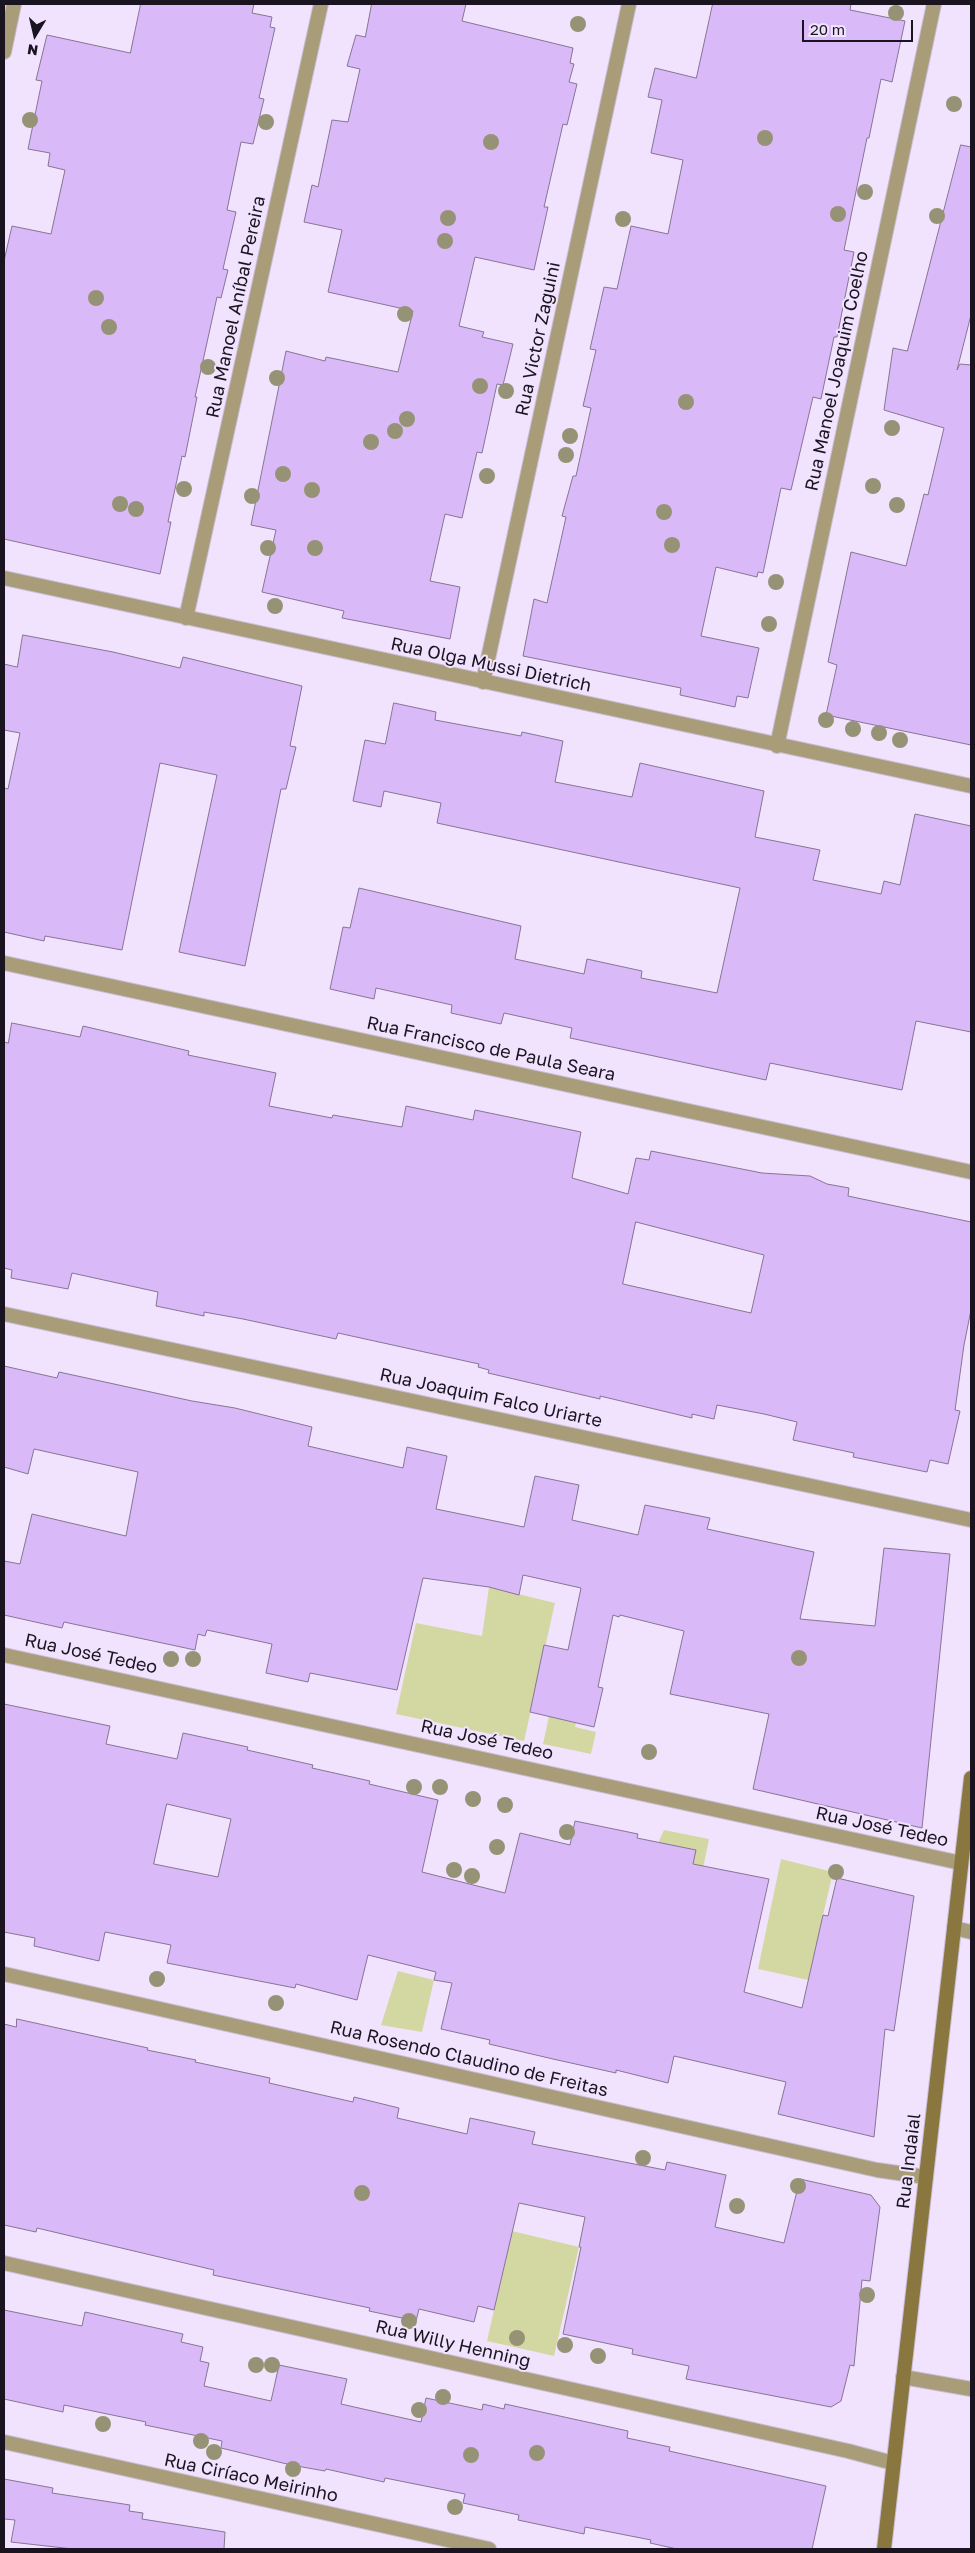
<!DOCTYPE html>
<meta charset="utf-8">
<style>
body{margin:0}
#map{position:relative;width:975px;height:2553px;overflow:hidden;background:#f1e3fe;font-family:"Golos Text",sans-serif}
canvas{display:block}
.frame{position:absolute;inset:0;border:5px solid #1a1420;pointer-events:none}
.north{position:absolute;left:10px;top:10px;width:50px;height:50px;-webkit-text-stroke:4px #f1e3fe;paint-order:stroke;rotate:189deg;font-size:14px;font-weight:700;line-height:20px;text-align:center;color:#1a1420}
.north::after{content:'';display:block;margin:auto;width:18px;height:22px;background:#1a1420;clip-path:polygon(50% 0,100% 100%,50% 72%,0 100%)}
.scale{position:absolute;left:802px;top:20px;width:111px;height:22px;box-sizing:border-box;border:2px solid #1a1420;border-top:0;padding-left:6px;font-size:15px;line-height:18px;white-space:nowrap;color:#1a1420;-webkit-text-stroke:4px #f1e3fe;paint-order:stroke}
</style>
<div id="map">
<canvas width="975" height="2553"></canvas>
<div class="frame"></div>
<div class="north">N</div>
<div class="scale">20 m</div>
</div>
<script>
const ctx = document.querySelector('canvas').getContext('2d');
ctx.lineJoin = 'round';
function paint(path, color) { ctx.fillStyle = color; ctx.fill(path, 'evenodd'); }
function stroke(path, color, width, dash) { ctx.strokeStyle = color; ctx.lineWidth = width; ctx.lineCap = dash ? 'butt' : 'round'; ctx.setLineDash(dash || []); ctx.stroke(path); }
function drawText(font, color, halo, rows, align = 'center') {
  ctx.font = font + ' "Golos Text",sans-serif'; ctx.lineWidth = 4; ctx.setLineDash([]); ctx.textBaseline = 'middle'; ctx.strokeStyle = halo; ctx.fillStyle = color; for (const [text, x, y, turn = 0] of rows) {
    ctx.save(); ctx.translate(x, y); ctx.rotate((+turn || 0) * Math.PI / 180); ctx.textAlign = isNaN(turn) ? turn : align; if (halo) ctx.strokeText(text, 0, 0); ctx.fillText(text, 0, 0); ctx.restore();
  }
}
const green = new Path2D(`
 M 489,1587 L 555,1603 L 524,1741 L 396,1714 L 416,1623 L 482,1636 Z
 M 549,1716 L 576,1723 L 575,1727 L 596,1732 L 591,1754 L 543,1744 Z
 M 664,1830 L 709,1839 L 694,1912 L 658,1843 Z
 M 781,1859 L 833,1872 L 808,1980 L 758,1969 Z
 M 398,1971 L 434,1980 L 422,2032 L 381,2025 Z
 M 512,2231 L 579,2247 L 554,2356 L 487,2341 Z`);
const building = new Path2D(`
 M 141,4 L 254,4 L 252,13 L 272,17 L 270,27 L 275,28 L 259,98 L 264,99 L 253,144 L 241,142 L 227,210 L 236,212 L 223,269 L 228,270 L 221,298 L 217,297 L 195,397 L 197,397 L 185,457 L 182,456 L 168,522 L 171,522 L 160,574 L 4,539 L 4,261 L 12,226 L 51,234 L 65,170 L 48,166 L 50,153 L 28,149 L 42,81 L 36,80 L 47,35 L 130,53 Z
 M 372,4 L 466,4 L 462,21 L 573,48 L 570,63 L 574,64 L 569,82 L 577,84 L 567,125 L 563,124 L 544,207 L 548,207 L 534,270 L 475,257 L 459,326 L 484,332 L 482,337 L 513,344 L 503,385 L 497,384 L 482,453 L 477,452 L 462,518 L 445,514 L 430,581 L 460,587 L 450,639 L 342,618 L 344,611 L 262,592 L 276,530 L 251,525 L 286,351 L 325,361 L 326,357 L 398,372 L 413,311 L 328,292 L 342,230 L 304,222 L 312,185 L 318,187 L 332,120 L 348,122 L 360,69 L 347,66 L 356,35 L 365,37 Z
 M 713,4 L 851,4 L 850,10 L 905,21 L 892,82 L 881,79 L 869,138 L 867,138 L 844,250 L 854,252 L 837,337 L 834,337 L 821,399 L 813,397 L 791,490 L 781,488 L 763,573 L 758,572 L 757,577 L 716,567 L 701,636 L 759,648 L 748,698 L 737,696 L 735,707 L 680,695 L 681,688 L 523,656 L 534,599 L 547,603 L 566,517 L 562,516 L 573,476 L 576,476 L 591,408 L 583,406 L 596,350 L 590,349 L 604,287 L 617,289 L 631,226 L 668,234 L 683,160 L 651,153 L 662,100 L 648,97 L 655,68 L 696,78 Z
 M 961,145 L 971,147 L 971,315 L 957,370 L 960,364 L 971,365 L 971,745 L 826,715 L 837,665 L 828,662 L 851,552 L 906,566 L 924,494 L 928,495 L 944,428 L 884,410 L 893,348 L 907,351 Z
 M 23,635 L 113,652 L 180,668 L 183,657 L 302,686 L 290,746 L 296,747 L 286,789 L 281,789 L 245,966 L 179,952 L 217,775 L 160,763 L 122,950 L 45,936 L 44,941 L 4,932 L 4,788 L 8,789 L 20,733 L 4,730 L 4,664 L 17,667 Z
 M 394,703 L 436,712 L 435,720 L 521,736 L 522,732 L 563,741 L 555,782 L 632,797 L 640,763 L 764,791 L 755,837 L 820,850 L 813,880 L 881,894 L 884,881 L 900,885 L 915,814 L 971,826 L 971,1032 L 916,1021 L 902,1090 L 770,1063 L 766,1080 L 570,1038 L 572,1028 L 504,1013 L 501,1024 L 451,1013 L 452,1005 L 376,988 L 374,999 L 330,989 L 343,927 L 350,928 L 359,888 L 521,926 L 515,959 L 584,974 L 587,959 L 642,971 L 641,978 L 717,993 L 740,888 L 437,823 L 441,803 L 384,791 L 381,807 L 353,801 L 365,740 L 385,744 Z
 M 12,1023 L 80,1037 L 83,1026 L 189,1051 L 188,1055 L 276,1073 L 269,1106 L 332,1118 L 333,1115 L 402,1127 L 406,1106 L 473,1120 L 475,1110 L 581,1132 L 572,1178 L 628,1194 L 636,1158 L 649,1160 L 651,1151 L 762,1173 L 810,1176 L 827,1184 L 849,1188 L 848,1196 L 971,1222 L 971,1310 L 964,1345 L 955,1410 L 960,1411 L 948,1464 L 930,1460 L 927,1472 L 853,1457 L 854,1453 L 793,1440 L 797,1422 L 764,1414 L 717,1405 L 714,1419 L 692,1414 L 692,1418 L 600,1396 L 600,1399 L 488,1373 L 489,1370 L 478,1367 L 479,1364 L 338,1333 L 336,1339 L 243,1319 L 204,1312 L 204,1316 L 156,1306 L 158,1292 L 72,1273 L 68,1289 L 11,1278 L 12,1270 L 4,1268 L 4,1042 L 8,1043 ZM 636,1222 L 764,1255 L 751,1313 L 623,1284 Z
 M 4,1366 L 57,1378 L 59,1372 L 192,1401 L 235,1408 L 312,1427 L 308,1446 L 403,1468 L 407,1447 L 447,1456 L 436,1509 L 524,1527 L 535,1476 L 579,1485 L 572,1520 L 638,1535 L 645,1505 L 710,1518 L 707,1529 L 814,1552 L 800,1619 L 875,1626 L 884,1548 L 950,1554 L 922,1828 L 753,1789 L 769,1714 L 670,1694 L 684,1631 L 620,1615 L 619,1617 L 613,1615 L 598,1687 L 603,1688 L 594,1727 L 530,1712 L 544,1645 L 568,1650 L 581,1588 L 523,1575 L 519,1595 L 489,1587 L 423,1578 L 397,1690 L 310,1673 L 308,1682 L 266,1673 L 272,1644 L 207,1630 L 205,1636 L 198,1634 L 195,1650 L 64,1622 L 62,1628 L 4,1615 L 4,1561 L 20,1564 L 32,1514 L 126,1536 L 138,1472 L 34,1449 L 28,1474 L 4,1467 Z
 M 4,1704 L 110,1726 L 106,1744 L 177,1759 L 183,1733 L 248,1747 L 247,1750 L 313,1765 L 312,1768 L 370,1781 L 369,1784 L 438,1800 L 422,1872 L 505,1893 L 520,1833 L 570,1845 L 575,1821 L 638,1834 L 637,1838 L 696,1850 L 693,1864 L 769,1879 L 744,1992 L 802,2008 L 823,1915 L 828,1916 L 837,1878 L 914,1896 L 894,2031 L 885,2029 L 874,2137 L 778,2114 L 786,2082 L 674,2056 L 668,2083 L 616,2070 L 616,2073 L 553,2059 L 489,2044 L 490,2040 L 441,2029 L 452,1983 L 434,1980 L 436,1972 L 368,1955 L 357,2000 L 296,1984 L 295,1988 L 167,1963 L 171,1945 L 105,1932 L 99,1961 L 34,1946 L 35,1938 L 4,1932 ZM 167,1804 L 231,1819 L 218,1877 L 154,1864 Z
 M 17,2019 L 148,2048 L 147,2050 L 196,2060 L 195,2062 L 270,2078 L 269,2083 L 353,2102 L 354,2097 L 399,2108 L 397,2118 L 467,2134 L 470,2118 L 535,2132 L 532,2144 L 665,2170 L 667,2162 L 726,2175 L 715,2227 L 784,2243 L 800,2179 L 871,2195 L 880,2207 L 870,2281 L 862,2280 L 854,2366 L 850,2365 L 841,2401 L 831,2407 L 686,2379 L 689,2366 L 632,2354 L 633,2349 L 563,2334 L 581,2247 L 579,2247 L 585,2217 L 519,2203 L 494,2310 L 478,2306 L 474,2322 L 419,2309 L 416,2321 L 369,2311 L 370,2308 L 213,2275 L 214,2270 L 37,2228 L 36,2232 L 4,2225 L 4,2024 L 16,2027 Z
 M 4,2310 L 82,2326 L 85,2312 L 183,2334 L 181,2342 L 203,2347 L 200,2361 L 209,2363 L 204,2386 L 271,2401 L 279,2365 L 347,2379 L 341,2404 L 421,2422 L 426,2398 L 482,2410 L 483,2404 L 504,2409 L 505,2404 L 628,2431 L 627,2438 L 670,2447 L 669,2451 L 826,2486 L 812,2549 L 677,2549 L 650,2543 L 651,2540 L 585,2527 L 584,2534 L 518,2520 L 519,2515 L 463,2503 L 465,2494 L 385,2478 L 384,2482 L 326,2469 L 325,2471 L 291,2465 L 221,2448 L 222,2441 L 145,2425 L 146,2422 L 64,2405 L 63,2412 L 4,2399 Z
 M 4,2479 L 53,2488 L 52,2493 L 130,2505 L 129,2511 L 143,2513 L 142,2519 L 225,2532 L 224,2549 L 73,2549 L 11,2542 L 15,2520 L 4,2519 Z`);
const service = new Path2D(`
 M 903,2377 L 971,2389`);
const minor = new Path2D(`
 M 4,52 L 14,4
 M 4,578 L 971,786
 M 186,618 L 321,4
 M 483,682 L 629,4
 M 777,746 L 934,4
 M 4,1314 L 971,1520
 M 4,1655 L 961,1863
 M 954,1928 L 971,1932
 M 4,1974 L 877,2170 L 926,2177
 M 4,2263 L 848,2451 L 893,2463
 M 4,2442 L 489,2549`);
const tertiary = new Path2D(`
 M 4,963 L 971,1172`);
const secondary = new Path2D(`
 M 884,2549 L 971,1778`);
const trees = [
 [896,13],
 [578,24],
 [954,104],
 [30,120],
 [266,122],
 [765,138],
 [491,142],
 [865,192],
 [838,214],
 [937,216],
 [448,218],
 [623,219],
 [445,241],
 [96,298],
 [405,314],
 [109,327],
 [208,367],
 [277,378],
 [480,386],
 [506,391],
 [686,402],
 [407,419],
 [892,428],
 [395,431],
 [570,436],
 [371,442],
 [566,455],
 [283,474],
 [487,476],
 [873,486],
 [184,489],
 [312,490],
 [252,496],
 [120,504],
 [897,505],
 [136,509],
 [664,512],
 [672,545],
 [268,548],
 [315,548],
 [776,582],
 [275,606],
 [769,624],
 [826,720],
 [853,729],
 [879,733],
 [900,740],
 [799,1658],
 [171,1659],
 [193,1659],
 [649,1752],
 [414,1787],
 [440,1787],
 [473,1799],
 [505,1805],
 [567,1832],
 [497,1847],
 [454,1870],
 [836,1872],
 [472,1876],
 [157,1979],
 [276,2003],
 [643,2158],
 [798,2186],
 [362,2193],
 [737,2206],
 [867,2295],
 [409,2321],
 [517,2338],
 [565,2345],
 [598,2356],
 [256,2365],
 [272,2365],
 [443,2397],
 [419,2410],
 [103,2424],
 [201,2441],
 [214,2452],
 [537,2453],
 [471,2455],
 [293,2469],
 [455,2507]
];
const streetNames = [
 ["Rua Manoel Aníbal Pereira",236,307,-78],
 ["Rua Victor Zaguini",538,339,-78],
 ["Rua Manoel Joaquim Coelho",837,371,-78],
 ["Rua Olga Mussi Dietrich",491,665,12],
 ["Rua Francisco de Paula Seara",491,1049,12],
 ["Rua Joaquim Falco Uriarte",491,1398,12],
 ["Rua José Tedeo",91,1654,12],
 ["Rua José Tedeo",487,1740,12],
 ["Rua José Tedeo",882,1827,12],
 ["Rua Rosendo Claudino de Freitas",469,2059,13],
 ["Rua Indaial",909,2161,-83],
 ["Rua Willy Henning",453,2344,13],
 ["Rua Ciríaco Meirinho",251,2478,12]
];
paint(green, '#d3d8a2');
paint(building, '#dab9f8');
stroke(building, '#857594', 1);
stroke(service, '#cabed6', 16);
stroke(minor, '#cabed6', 16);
stroke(tertiary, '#cabed6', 16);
stroke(secondary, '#cabed6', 16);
stroke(service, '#a99c78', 14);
stroke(minor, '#a99c78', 14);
stroke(tertiary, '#a99c78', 14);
stroke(secondary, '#8a773f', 14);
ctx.fillStyle = '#969276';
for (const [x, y] of trees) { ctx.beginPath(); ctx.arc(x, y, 8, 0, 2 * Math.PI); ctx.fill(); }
drawText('18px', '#1a1420', '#f1e3fe', streetNames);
</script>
